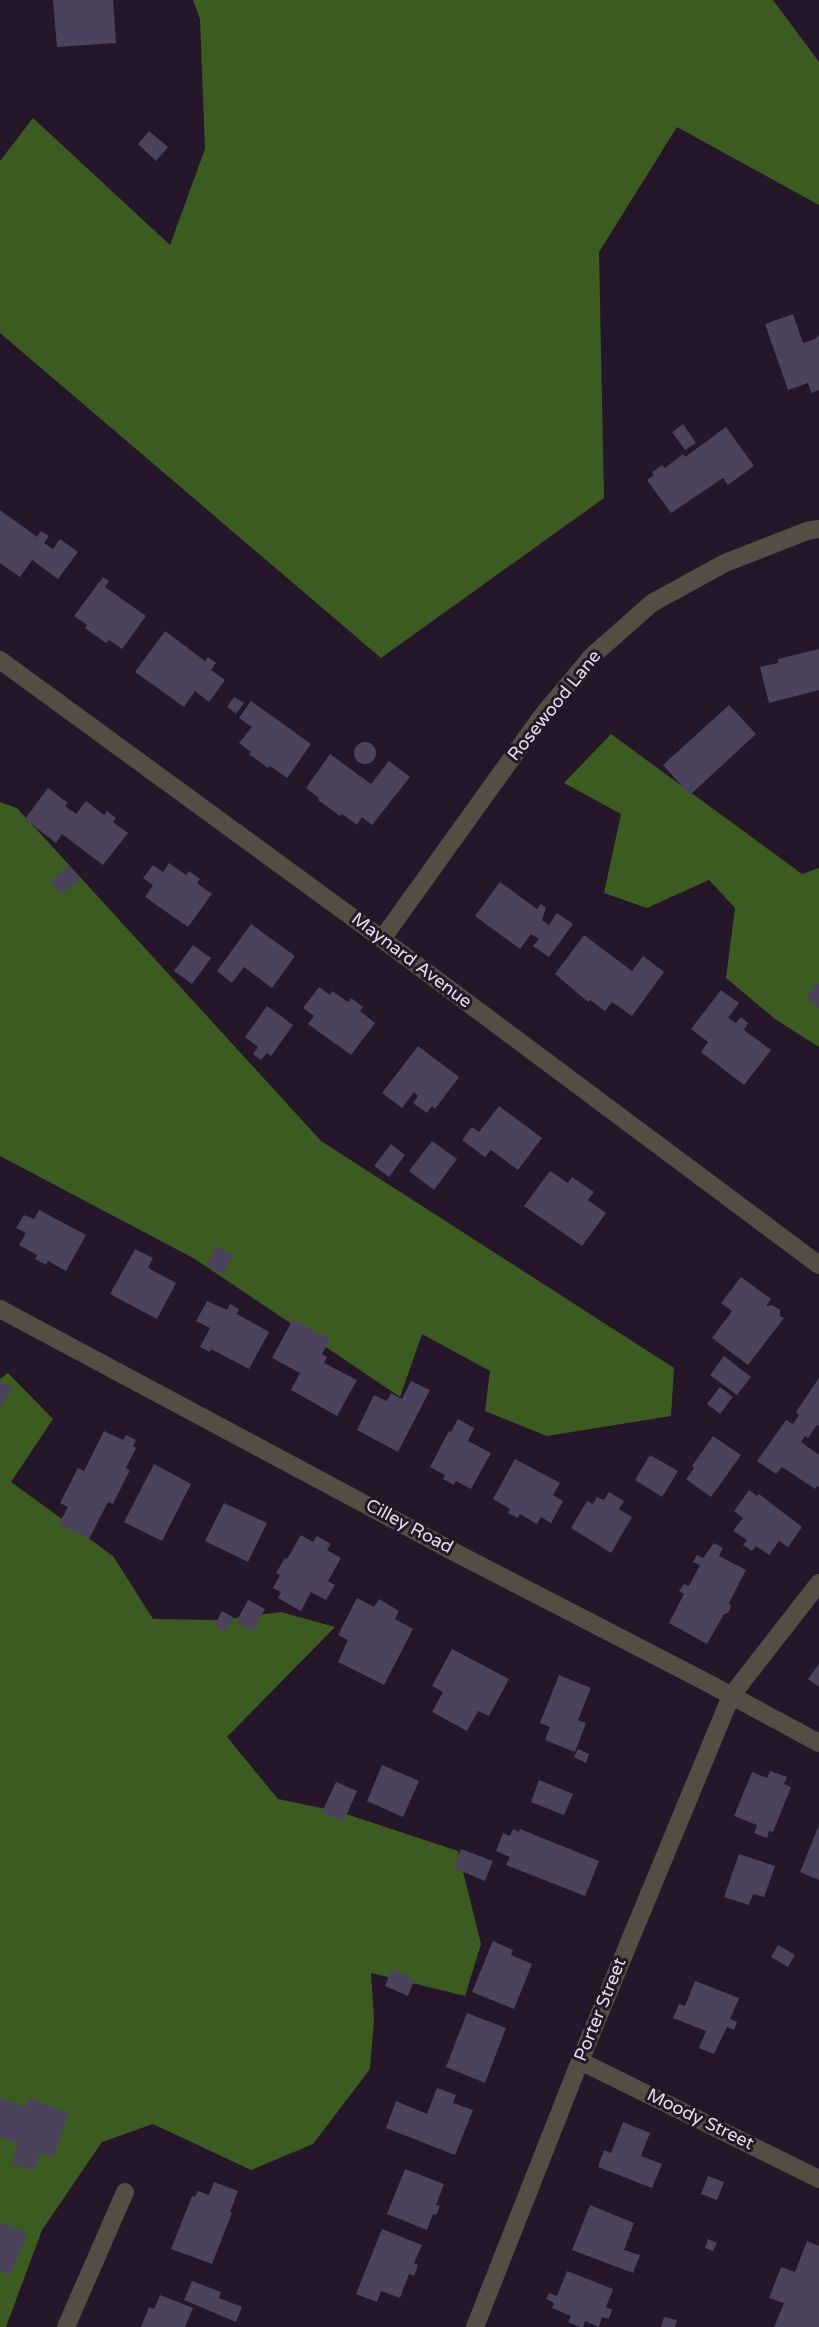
<!DOCTYPE html>
<style>
body{margin:0}
canvas{display:block;background:#251629}
</style>
<canvas width="819" height="2327"></canvas>
<script>
const ctx = document.querySelector('canvas').getContext('2d');
ctx.lineJoin = 'round';
function paint(path, color) { ctx.fillStyle = color; ctx.fill(path, 'evenodd'); }
function stroke(path, color, width, dash) { ctx.strokeStyle = color; ctx.lineWidth = width; ctx.lineCap = dash ? 'butt' : 'round'; ctx.setLineDash(dash || []); ctx.stroke(path); }
function drawText(font, color, halo, rows, align = 'center') {
  ctx.font = font + ' "Varela Round",sans-serif'; ctx.lineWidth = 6; ctx.setLineDash([]); ctx.textBaseline = 'middle'; ctx.strokeStyle = halo; ctx.fillStyle = color; for (const [text, x, y, turn = 0] of rows) {
    ctx.save(); ctx.translate(x, y); ctx.rotate((+turn || 0) * Math.PI / 180); ctx.textAlign = isNaN(turn) ? turn : align; if (halo) ctx.strokeText(text, 0, 0); ctx.fillText(text, 0, 0); ctx.restore();
  }
}
const forest = new Path2D(`
 M 193,0 L 773,0 L 819,62 L 819,205 L 677,127 L 599,252 L 604,498 L 381,658 L 0,333 L 0,161 L 33,118 L 170,245 L 205,149 L 200,19 Z
 M 611,734 L 802,874 L 819,868 L 819,1047 L 775,1019 L 726,978 L 735,908 L 709,880 L 647,908 L 604,893 L 621,814 L 564,783 Z
 M 0,802 L 17,808 L 321,1141 L 674,1368 L 671,1416 L 547,1436 L 485,1411 L 490,1371 L 422,1334 L 400,1397 L 195,1259 L 0,1156 Z
 M 8,1373 L 53,1419 L 11,1482 L 113,1556 L 153,1619 L 219,1620 L 281,1612 L 335,1627 L 227,1737 L 278,1799 L 340,1812 L 458,1851 L 481,1944 L 465,1996 L 371,1973 L 374,2019 L 370,2069 L 313,2144 L 251,2170 L 153,2124 L 102,2142 L 42,2230 L 6,2327 L 0,2327 L 0,1379 Z`);
const building = new Path2D(`
 M 53,0 L 113,0 L 116,43 L 57,47 Z
 M 149,131 L 168,147 L 156,161 L 138,144 Z
 M 793,314 L 803,343 L 815,339 L 819,335 L 819,390 L 811,393 L 808,383 L 788,390 L 765,324 Z
 M 683,424 L 696,443 L 685,450 L 672,432 Z
 M 726,427 L 754,466 L 728,485 L 723,478 L 671,513 L 647,480 L 654,475 L 652,472 L 662,465 L 665,468 L 683,454 L 685,457 Z
 M 0,510 L 37,537 L 41,531 L 49,536 L 44,543 L 53,549 L 60,539 L 78,552 L 58,579 L 32,560 L 20,577 L 0,563 Z
 M 103,577 L 109,581 L 105,587 L 146,616 L 122,649 L 109,640 L 106,643 L 85,628 L 87,625 L 74,616 Z
 M 165,631 L 205,661 L 208,657 L 216,663 L 211,670 L 225,680 L 209,702 L 195,691 L 184,707 L 135,672 Z
 M 819,649 L 819,690 L 769,703 L 760,667 L 778,663 L 778,659 Z
 M 234,697 L 244,703 L 236,714 L 227,707 Z
 M 251,701 L 311,744 L 287,778 L 270,766 L 268,768 L 249,754 L 251,752 L 239,743 L 252,727 L 239,718 Z
 M 729,705 L 756,734 L 690,795 L 663,765 Z
 M354 753a11 11 0 1 1 22 0a11 11 0 1 1-22 0Z
 M 330,754 L 371,784 L 389,761 L 410,777 L 372,825 L 362,817 L 357,825 L 342,814 L 340,816 L 318,800 L 319,798 L 306,788 Z
 M 48,788 L 68,803 L 65,806 L 76,814 L 86,801 L 104,815 L 107,811 L 116,818 L 113,822 L 128,833 L 103,865 L 62,834 L 56,843 L 25,819 Z
 M 169,863 L 186,875 L 189,871 L 200,879 L 197,883 L 212,894 L 188,927 L 145,897 L 153,885 L 143,878 L 153,865 L 163,872 Z
 M 69,865 L 81,879 L 62,894 L 50,881 Z
 M 500,882 L 537,909 L 541,904 L 546,908 L 542,920 L 549,925 L 557,913 L 573,924 L 549,957 L 533,946 L 539,939 L 531,934 L 520,949 L 475,916 Z
 M 251,924 L 295,956 L 272,988 L 244,967 L 232,983 L 217,971 Z
 M 584,935 L 632,971 L 643,956 L 664,972 L 632,1016 L 612,1002 L 605,1011 L 590,1000 L 588,1002 L 555,974 Z
 M 193,945 L 211,958 L 192,984 L 174,971 Z
 M 817,983 L 819,984 L 819,1008 L 806,998 Z
 M 319,987 L 330,995 L 332,991 L 348,1002 L 351,998 L 363,1007 L 360,1011 L 375,1023 L 351,1055 L 308,1024 L 314,1016 L 303,1008 Z
 M 721,990 L 739,1003 L 728,1018 L 736,1023 L 741,1017 L 748,1023 L 744,1030 L 771,1050 L 744,1085 L 701,1052 L 708,1042 L 691,1029 Z
 M 267,1006 L 293,1025 L 271,1056 L 267,1053 L 261,1060 L 253,1054 L 258,1047 L 245,1037 Z
 M 418,1046 L 459,1077 L 435,1109 L 432,1106 L 427,1113 L 413,1103 L 418,1096 L 414,1092 L 402,1108 L 382,1093 Z
 M 499,1106 L 542,1138 L 518,1170 L 491,1150 L 485,1157 L 462,1140 L 472,1127 L 479,1132 Z
 M 432,1141 L 457,1159 L 434,1190 L 409,1171 Z
 M 391,1144 L 405,1155 L 389,1177 L 374,1166 Z
 M 550,1171 L 568,1183 L 572,1177 L 594,1192 L 588,1200 L 606,1213 L 582,1246 L 524,1206 Z
 M 39,1210 L 86,1235 L 66,1271 L 48,1261 L 46,1265 L 35,1259 L 37,1255 L 19,1245 L 26,1233 L 16,1228 L 24,1215 L 34,1219 Z
 M 217,1246 L 233,1255 L 223,1274 L 206,1265 Z
 M 135,1249 L 153,1258 L 148,1268 L 176,1283 L 157,1319 L 110,1294 Z
 M 741,1277 L 771,1299 L 766,1306 L 772,1305 L 780,1310 L 780,1316 L 784,1318 L 748,1365 L 712,1338 L 732,1311 L 721,1303 Z
 M 207,1301 L 227,1310 L 230,1304 L 239,1309 L 237,1314 L 269,1332 L 249,1369 L 211,1349 L 210,1352 L 200,1347 L 210,1328 L 196,1321 Z
 M 293,1319 L 330,1339 L 322,1354 L 327,1357 L 324,1363 L 357,1380 L 337,1416 L 291,1390 L 300,1373 L 272,1358 Z
 M 724,1356 L 751,1377 L 737,1395 L 710,1375 Z
 M 819,1378 L 819,1426 L 817,1425 L 808,1438 L 805,1436 L 801,1442 L 819,1455 L 819,1487 L 817,1486 L 815,1489 L 782,1467 L 776,1474 L 757,1461 L 786,1420 L 793,1424 L 799,1415 L 796,1412 Z
 M 0,1381 L 12,1387 L 0,1409 Z
 M 411,1381 L 430,1390 L 398,1452 L 357,1430 L 374,1395 L 387,1401 L 391,1393 L 402,1399 Z
 M 720,1387 L 733,1397 L 720,1414 L 707,1404 Z
 M 458,1419 L 474,1428 L 468,1441 L 491,1453 L 471,1489 L 456,1481 L 454,1485 L 443,1479 L 445,1475 L 430,1467 L 449,1431 L 451,1432 Z
 M 104,1431 L 123,1440 L 126,1435 L 136,1440 L 133,1446 L 136,1448 L 126,1468 L 130,1470 L 113,1504 L 108,1502 L 89,1539 L 59,1524 L 68,1507 L 60,1503 L 78,1468 L 84,1471 Z
 M 713,1436 L 741,1455 L 711,1497 L 686,1479 L 694,1468 L 692,1466 Z
 M 650,1455 L 678,1471 L 662,1497 L 635,1480 Z
 M 515,1459 L 560,1483 L 553,1495 L 563,1501 L 551,1523 L 541,1517 L 537,1524 L 520,1514 L 518,1518 L 508,1513 L 510,1509 L 493,1499 Z
 M 154,1464 L 191,1484 L 162,1541 L 124,1522 Z
 M 749,1490 L 757,1496 L 759,1494 L 802,1527 L 788,1547 L 779,1541 L 769,1555 L 756,1546 L 752,1551 L 743,1545 L 747,1540 L 733,1531 L 743,1518 L 734,1511 Z
 M 609,1492 L 624,1501 L 619,1509 L 632,1517 L 611,1553 L 571,1528 L 587,1501 L 593,1504 L 597,1497 L 604,1500 Z
 M 224,1503 L 267,1523 L 248,1562 L 205,1541 Z
 M 301,1535 L 313,1542 L 317,1536 L 331,1544 L 327,1550 L 341,1558 L 328,1581 L 335,1585 L 326,1600 L 311,1592 L 301,1611 L 278,1598 L 281,1592 L 273,1588 L 280,1575 L 276,1573 L 285,1558 L 287,1559 Z
 M 714,1543 L 723,1548 L 719,1556 L 746,1570 L 729,1603 L 731,1606 L 728,1613 L 724,1614 L 707,1644 L 669,1623 L 684,1594 L 679,1591 L 684,1584 L 689,1586 L 700,1565 L 693,1562 L 697,1555 L 703,1558 Z
 M 357,1598 L 374,1607 L 379,1599 L 399,1611 L 395,1619 L 413,1629 L 384,1685 L 338,1662 L 348,1640 L 338,1635 Z
 M 248,1600 L 265,1609 L 253,1631 L 236,1622 Z
 M 222,1611 L 233,1617 L 225,1632 L 214,1626 Z
 M 452,1649 L 509,1679 L 489,1716 L 478,1711 L 467,1731 L 432,1712 L 443,1692 L 432,1686 Z
 M 819,1664 L 819,1687 L 808,1679 Z
 M 559,1675 L 591,1688 L 578,1720 L 586,1723 L 575,1752 L 545,1740 L 550,1727 L 540,1723 Z
 M 578,1749 L 589,1754 L 586,1763 L 574,1757 Z
 M 382,1765 L 419,1781 L 403,1817 L 367,1801 Z
 M 770,1771 L 787,1777 L 784,1784 L 791,1787 L 773,1832 L 769,1831 L 767,1838 L 754,1833 L 757,1825 L 734,1816 L 752,1772 L 767,1778 Z
 M 539,1780 L 573,1794 L 564,1815 L 531,1802 Z
 M 336,1782 L 357,1791 L 344,1821 L 322,1812 Z
 M 819,1825 L 819,1880 L 800,1872 Z
 M 513,1829 L 519,1832 L 520,1829 L 599,1861 L 585,1896 L 506,1865 L 510,1857 L 496,1851 L 503,1833 L 510,1836 Z
 M 461,1849 L 493,1861 L 485,1881 L 454,1868 Z
 M 739,1854 L 775,1866 L 764,1897 L 753,1894 L 749,1905 L 724,1897 Z
 M 493,1941 L 513,1950 L 511,1955 L 532,1964 L 514,2009 L 472,1992 Z
 M 778,1945 L 795,1955 L 788,1967 L 771,1957 Z
 M 392,1969 L 415,1979 L 408,1996 L 385,1986 Z
 M 695,1981 L 739,1998 L 730,2019 L 737,2022 L 734,2030 L 727,2027 L 714,2054 L 699,2048 L 706,2031 L 673,2018 L 679,2004 L 685,2006 Z
 M 467,2013 L 506,2028 L 485,2083 L 446,2067 Z
 M 437,2088 L 456,2095 L 453,2103 L 473,2110 L 455,2155 L 386,2128 L 396,2101 L 427,2114 Z
 M 0,2098 L 25,2107 L 28,2098 L 69,2113 L 53,2158 L 40,2153 L 34,2171 L 11,2163 L 18,2143 L 0,2137 Z
 M 623,2122 L 650,2133 L 641,2156 L 662,2164 L 652,2188 L 598,2167 L 604,2150 L 611,2153 Z
 M 405,2169 L 444,2184 L 436,2205 L 440,2206 L 436,2215 L 433,2214 L 427,2230 L 387,2214 Z
 M 708,2176 L 724,2182 L 717,2200 L 701,2194 Z
 M 214,2182 L 238,2191 L 230,2212 L 232,2213 L 212,2264 L 171,2249 L 192,2196 L 195,2197 L 198,2191 L 209,2195 Z
 M 590,2205 L 634,2223 L 624,2250 L 640,2255 L 633,2273 L 572,2250 Z
 M 0,2223 L 27,2233 L 11,2275 L 0,2271 Z
 M 382,2229 L 422,2245 L 414,2263 L 418,2265 L 414,2276 L 409,2274 L 400,2298 L 381,2291 L 377,2302 L 356,2294 Z
 M 708,2239 L 717,2243 L 713,2251 L 705,2248 Z
 M 807,2241 L 819,2246 L 819,2327 L 774,2327 L 784,2303 L 769,2298 L 781,2267 L 795,2272 Z
 M 567,2271 L 613,2289 L 606,2307 L 612,2310 L 609,2319 L 602,2317 L 599,2327 L 585,2321 L 583,2327 L 580,2327 L 568,2322 L 571,2316 L 552,2308 L 554,2303 L 546,2299 L 549,2293 L 557,2296 Z
 M 192,2281 L 221,2292 L 219,2298 L 242,2307 L 236,2322 L 184,2300 Z
 M 160,2295 L 193,2308 L 185,2327 L 141,2327 L 149,2307 L 154,2309 Z
 M 664,2317 L 677,2320 L 675,2327 L 661,2327 Z`);
const minor = new Path2D(`
 M 0,660 L 382,939 L 819,1265
 M 382,939 L 542,716 L 592,656 L 652,603 L 725,563 L 807,531 L 819,529
 M 580,2061 L 819,2179
 M 66,2327 L 125,2192
 M 475,2327 L 580,2061 L 731,1696 L 819,1583`);
const tertiary = new Path2D(`
 M 0,1309 L 460,1555 L 706,1682 L 819,1743`);
const streetNames = [
 ["Rosewood Lane",555,706,-51],
 ["Maynard Avenue",411,961,37],
 ["Cilley Road",409,1527,28],
 ["Porter Street",601,2010,-68],
 ["Moody Street",700,2120,26]
];
paint(forest, '#3c5b20');
paint(building, '#4b425b');
stroke(minor, '#534d43', 18);
stroke(tertiary, '#534d43', 18);
drawText('18px', '#e5dbe8', '#251629', streetNames);
</script>
